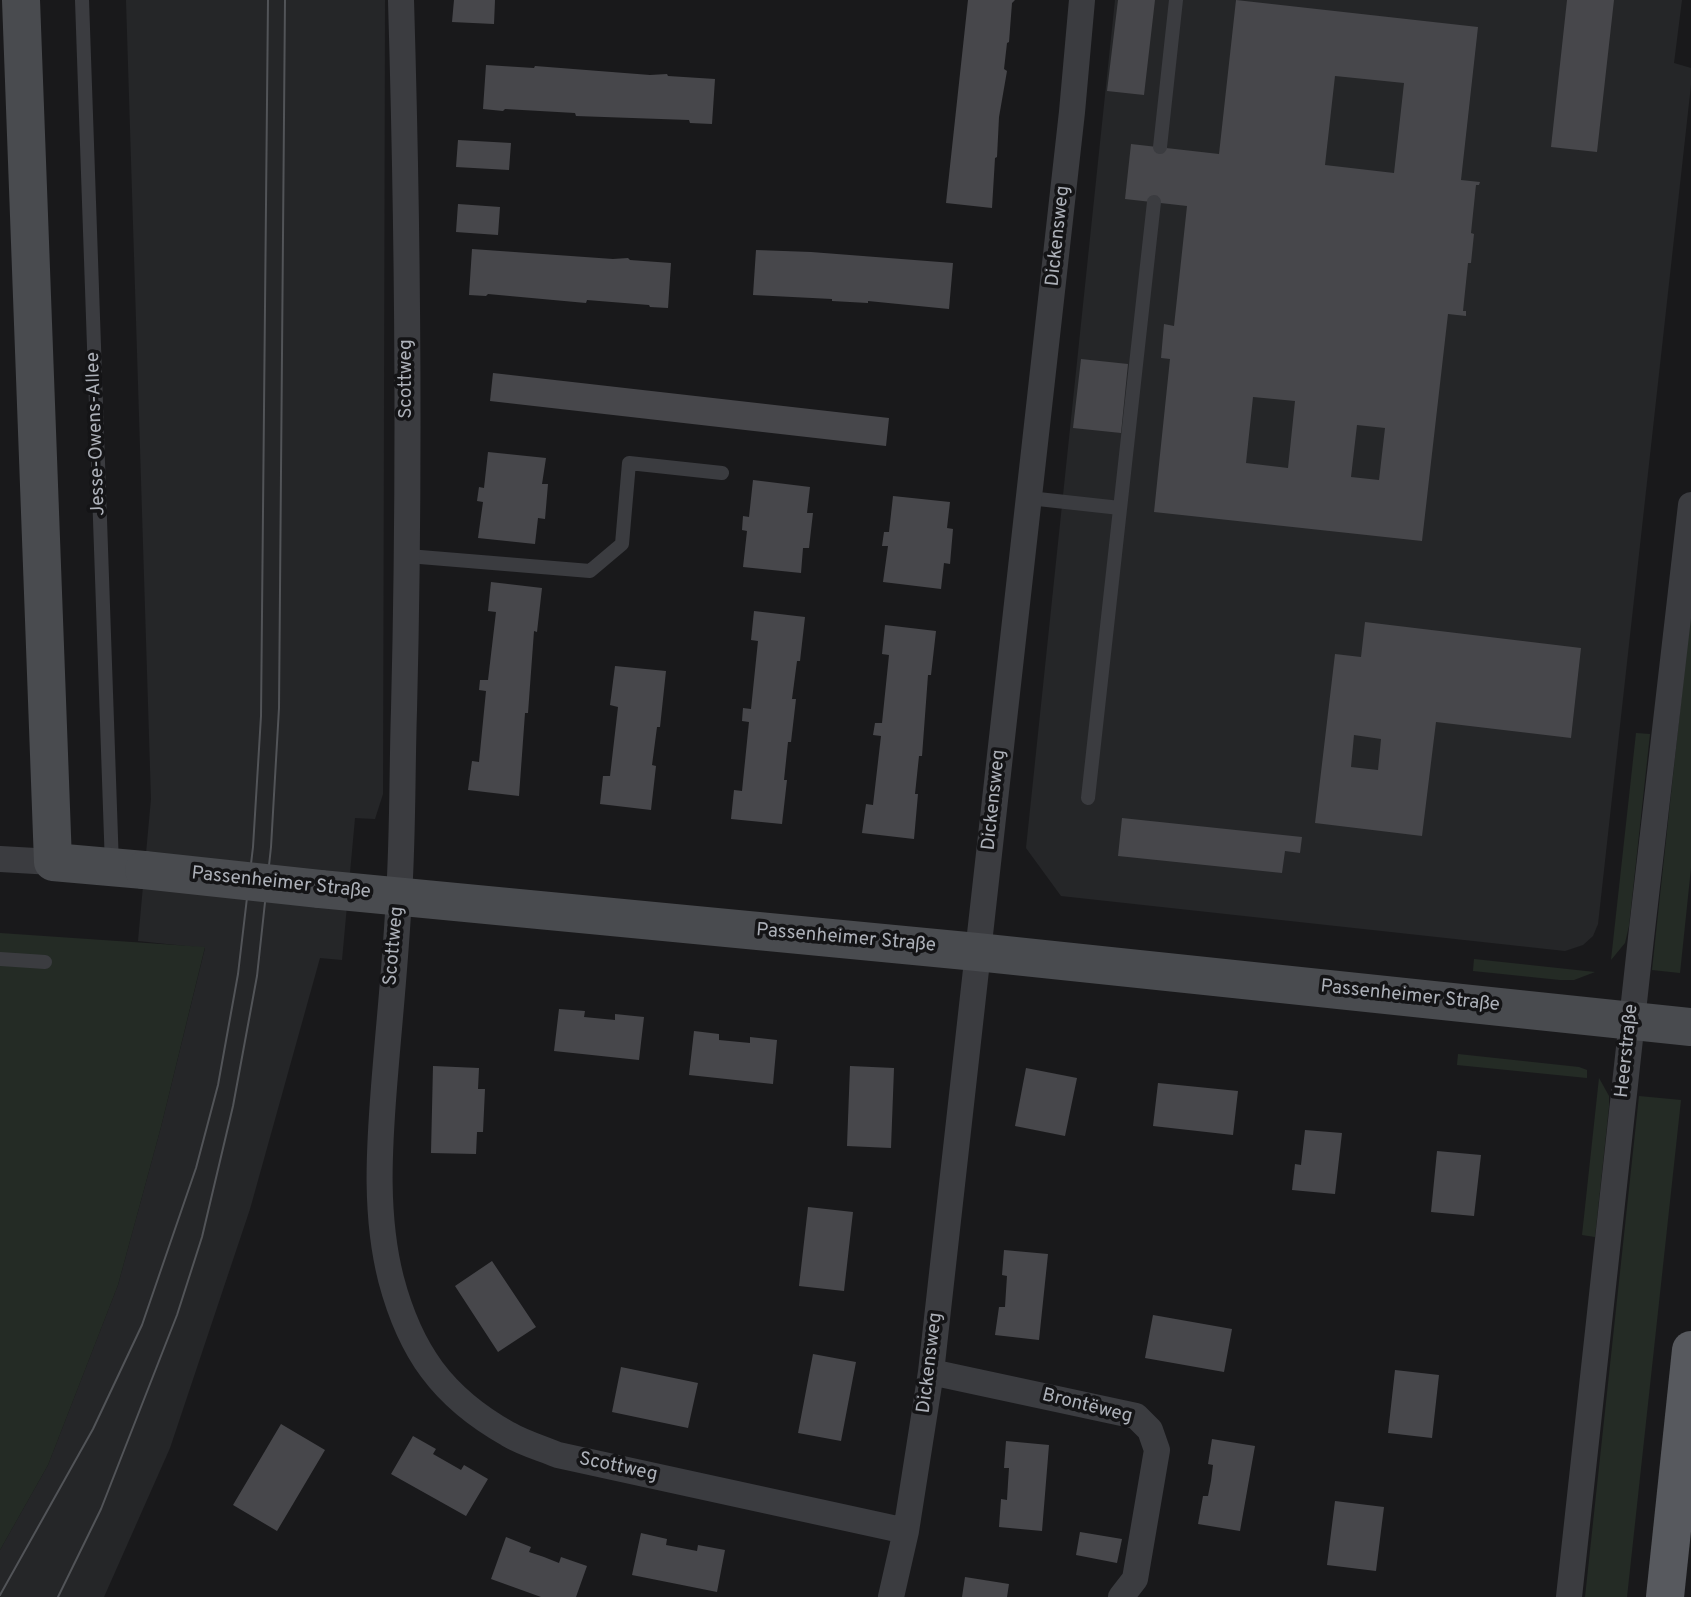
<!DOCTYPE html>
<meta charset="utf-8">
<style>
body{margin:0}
canvas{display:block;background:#19191b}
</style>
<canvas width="1691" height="1597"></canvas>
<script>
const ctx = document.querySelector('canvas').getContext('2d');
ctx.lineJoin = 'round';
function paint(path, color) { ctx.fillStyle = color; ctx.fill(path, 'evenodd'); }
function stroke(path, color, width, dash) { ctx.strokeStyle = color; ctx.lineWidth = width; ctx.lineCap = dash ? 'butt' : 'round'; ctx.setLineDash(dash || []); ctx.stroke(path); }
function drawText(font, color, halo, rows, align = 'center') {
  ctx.font = font + ' Overpass,sans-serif'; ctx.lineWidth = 7; ctx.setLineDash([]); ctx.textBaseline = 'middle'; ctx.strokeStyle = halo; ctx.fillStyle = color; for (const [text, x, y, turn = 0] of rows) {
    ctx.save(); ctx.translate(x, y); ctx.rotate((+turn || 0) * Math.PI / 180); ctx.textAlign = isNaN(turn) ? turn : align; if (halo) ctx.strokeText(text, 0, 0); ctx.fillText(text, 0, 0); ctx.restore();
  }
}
const built = new Path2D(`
 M 126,0 L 385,0 L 383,794 L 375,819 L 355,818 L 342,960 L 320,958 L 250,1209 L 170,1448 L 104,1597 L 0,1597 L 0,1550 L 48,1465 L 118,1285 L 161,1127 L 205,948 L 138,941 L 151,799 Z
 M 1115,0 L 1682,0 L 1674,63 L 1691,68 L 1691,85 L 1598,924 L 1593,936 L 1583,945 L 1565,951 L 1061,896 L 1026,848 Z`);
const green = new Path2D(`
 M 1691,609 L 1691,868 L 1680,973 L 1652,970 Z
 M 1636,733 L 1650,734 L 1629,926 L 1625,943 L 1611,960 Z
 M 0,933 L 205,947 L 161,1127 L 118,1285 L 48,1465 L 0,1550 Z
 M 1474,959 L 1595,972 L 1574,980 L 1560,980 L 1473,971 Z
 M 1458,1054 L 1579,1067 L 1587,1070 L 1587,1078 L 1457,1065 Z
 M 1599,1078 L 1609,1096 L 1609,1107 L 1595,1237 L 1582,1235 Z
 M 1639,1096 L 1681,1100 L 1627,1597 L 1585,1597 Z`);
const building = new Path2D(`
 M 454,0 L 495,0 L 494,24 L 452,22 Z
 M 968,0 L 1015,0 L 1012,3 L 1009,42 L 1007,43 L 1004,69 L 1007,71 L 999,117 L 997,157 L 995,158 L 992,208 L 946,203 Z
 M 1118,0 L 1155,0 L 1144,95 L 1107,91 Z
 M 1236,0 L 1478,27 L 1461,180 L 1480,182 L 1479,185 L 1476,185 L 1471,233 L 1474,234 L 1471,263 L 1468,263 L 1463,311 L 1466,311 L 1466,316 L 1448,314 L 1422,541 L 1154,512 L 1170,359 L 1161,358 L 1164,324 L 1174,326 L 1187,206 L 1125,199 L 1131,144 L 1219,154 ZM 1335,76 L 1404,83 L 1394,173 L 1325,165 ZM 1253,397 L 1295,401 L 1288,468 L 1246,463 ZM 1357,425 L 1385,428 L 1379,480 L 1351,477 Z
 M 1567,0 L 1614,0 L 1597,152 L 1551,147 Z
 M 486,65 L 534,68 L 535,66 L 650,75 L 667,74 L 668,76 L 715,79 L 712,124 L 690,123 L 689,120 L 576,116 L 575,113 L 505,109 L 503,111 L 483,109 Z
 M 458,140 L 511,143 L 509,170 L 456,167 Z
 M 458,204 L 500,207 L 498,235 L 456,232 Z
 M 472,249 L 613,259 L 628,258 L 630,260 L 671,263 L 668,308 L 650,307 L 649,305 L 587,300 L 586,303 L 488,294 L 486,296 L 469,295 Z
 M 756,250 L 811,252 L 953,263 L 949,309 L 868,301 L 868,303 L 832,301 L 832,299 L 753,295 Z
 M 1081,359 L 1128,364 L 1121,433 L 1073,428 Z
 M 493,373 L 889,418 L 886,446 L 490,401 Z
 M 488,452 L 546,458 L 542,484 L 548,484 L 545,519 L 538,518 L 535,544 L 478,538 L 483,502 L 477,501 L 479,487 L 484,488 Z
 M 753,480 L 810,487 L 807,513 L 813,513 L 809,548 L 803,548 L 801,573 L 743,567 L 747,531 L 742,530 L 743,516 L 749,517 Z
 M 893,496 L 950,502 L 947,528 L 953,529 L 950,564 L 944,563 L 941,589 L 883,582 L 888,546 L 882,546 L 884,532 L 889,532 Z
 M 491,582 L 542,588 L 537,632 L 534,631 L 528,713 L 525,713 L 519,796 L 468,790 L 472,761 L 479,762 L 486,691 L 479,690 L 480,680 L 488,680 L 496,612 L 488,611 Z
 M 754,611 L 805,617 L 800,661 L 797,661 L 792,699 L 796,699 L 791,742 L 788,742 L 784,780 L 787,780 L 782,824 L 731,819 L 734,790 L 742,791 L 749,722 L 742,721 L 743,708 L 751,709 L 758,641 L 751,640 Z
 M 1365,622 L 1581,648 L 1571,738 L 1436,722 L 1422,836 L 1315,823 L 1335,654 L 1361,657 ZM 1354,735 L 1381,739 L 1378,770 L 1351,767 Z
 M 885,625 L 936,631 L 931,675 L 928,675 L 922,756 L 919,756 L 915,794 L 918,794 L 914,839 L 862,833 L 866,804 L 873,805 L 881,736 L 873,735 L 875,723 L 882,723 L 889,655 L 882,654 Z
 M 615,666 L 666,671 L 660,727 L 657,727 L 652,765 L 656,766 L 651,810 L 600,804 L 603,776 L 610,776 L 618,707 L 610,705 Z
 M 1122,818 L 1302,837 L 1300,853 L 1285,851 L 1282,873 L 1118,856 Z
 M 559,1009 L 585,1011 L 584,1017 L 615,1020 L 615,1014 L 644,1017 L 639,1060 L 554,1051 Z
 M 694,1031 L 719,1034 L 719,1040 L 750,1043 L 750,1037 L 777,1040 L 773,1084 L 689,1075 Z
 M 433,1066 L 479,1068 L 478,1089 L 485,1089 L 483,1132 L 477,1132 L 476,1154 L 431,1153 Z
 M 850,1066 L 894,1068 L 891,1148 L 847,1146 Z
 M 1026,1068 L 1077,1078 L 1065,1136 L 1015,1126 Z
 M 1158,1083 L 1238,1091 L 1233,1135 L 1153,1126 Z
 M 1305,1130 L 1342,1133 L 1335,1194 L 1292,1190 L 1295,1164 L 1301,1165 Z
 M 1437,1151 L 1481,1155 L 1474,1216 L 1431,1212 Z
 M 808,1207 L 853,1212 L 844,1291 L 799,1286 Z
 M 1004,1250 L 1048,1254 L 1039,1340 L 995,1335 L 999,1307 L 1005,1307 L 1006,1291 L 1007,1276 L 1002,1275 Z
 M 492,1261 L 536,1327 L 498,1352 L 455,1286 Z
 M 1153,1315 L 1232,1329 L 1224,1372 L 1145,1358 Z
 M 813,1354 L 856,1362 L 841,1441 L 798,1433 Z
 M 621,1367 L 698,1383 L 688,1428 L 612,1412 Z
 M 1395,1370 L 1439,1375 L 1432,1438 L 1388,1433 Z
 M 281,1424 L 325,1450 L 277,1531 L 233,1505 Z
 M 413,1436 L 436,1449 L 433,1454 L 461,1470 L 464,1465 L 488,1479 L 466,1516 L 391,1474 Z
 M 1212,1439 L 1255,1446 L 1240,1531 L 1198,1524 L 1203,1496 L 1208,1496 L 1211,1481 L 1213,1465 L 1208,1464 Z
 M 1006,1441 L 1049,1445 L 1042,1531 L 999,1527 L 1001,1499 L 1007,1500 L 1008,1483 L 1009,1468 L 1004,1468 Z
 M 1335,1501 L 1384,1507 L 1376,1571 L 1327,1565 Z
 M 1080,1532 L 1122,1539 L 1117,1563 L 1076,1555 Z
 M 641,1533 L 667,1539 L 666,1545 L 697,1551 L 698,1545 L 725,1550 L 717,1592 L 632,1575 Z
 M 506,1537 L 531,1547 L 529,1552 L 544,1557 L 559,1563 L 561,1557 L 587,1566 L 576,1597 L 541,1597 L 491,1579 Z
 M 965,1577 L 1009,1584 L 1007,1597 L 962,1597 Z`);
const lane = new Path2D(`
 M 82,0 L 112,866
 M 1160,147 L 1176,0
 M 1029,498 L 1120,508
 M 408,556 L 590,571 L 622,544 L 629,463 L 722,473
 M 1088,798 L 1154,202
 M 0,959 L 45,962`);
const street = new Path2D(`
 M 401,0 C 408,237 410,473 404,710 C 402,771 403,833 399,895 C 396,959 389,1023 384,1087 C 379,1151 375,1216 391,1279 C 410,1351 442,1397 508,1434 C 523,1443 541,1448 558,1455 L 906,1531
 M 0,859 L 53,862
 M 931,1372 L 1136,1416 L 1150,1430 L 1157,1450 L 1135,1579 L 1121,1597
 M 891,1597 L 906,1531 L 931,1372 L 1072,112 L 1082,0
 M 1569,1597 L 1641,938 L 1691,505`);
const secondary = new Path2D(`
 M 21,0 L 53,862 L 144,870
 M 320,889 L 977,952 L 1691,1027`);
const primary = new Path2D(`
 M 1665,1597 L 1691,1350`);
const tram = new Path2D(`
 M 0,1595 L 93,1429 L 142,1325 L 196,1168 L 218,1085 L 238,974 L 253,847 L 261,716 L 268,0
 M 58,1597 L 101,1509 L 177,1315 L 202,1237 L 233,1106 L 257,976 L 271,847 L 279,708 L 285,0`);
const secondaryBridge = new Path2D(`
 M 144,870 L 320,889`);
const streetNames = [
 ["Dickensweg",1059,236,-84],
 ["Scottweg",407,379,-90],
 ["Jesse-Owens-Allee",97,434,-92],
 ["Dickensweg",995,800,-84],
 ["Passenheimer Straße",281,884,6],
 ["Passenheimer Straße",846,939,5],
 ["Scottweg",395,946,-85],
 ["Passenheimer Straße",1410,997,6],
 ["Heerstraße",1628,1051,-84],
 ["Dickensweg",931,1363,-83],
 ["Brontëweg",1087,1407,14],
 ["Scottweg",618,1468,12]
];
paint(built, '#252628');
paint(green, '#242b25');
paint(building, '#47474b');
stroke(lane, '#3b3c40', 14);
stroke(street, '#3b3c40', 26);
stroke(secondary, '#494b4f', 38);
stroke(primary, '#57595e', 38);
stroke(tram, '#525458', 2);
stroke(secondaryBridge, '#494b4f', 38);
drawText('19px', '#adb1b9', '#141416', streetNames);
</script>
